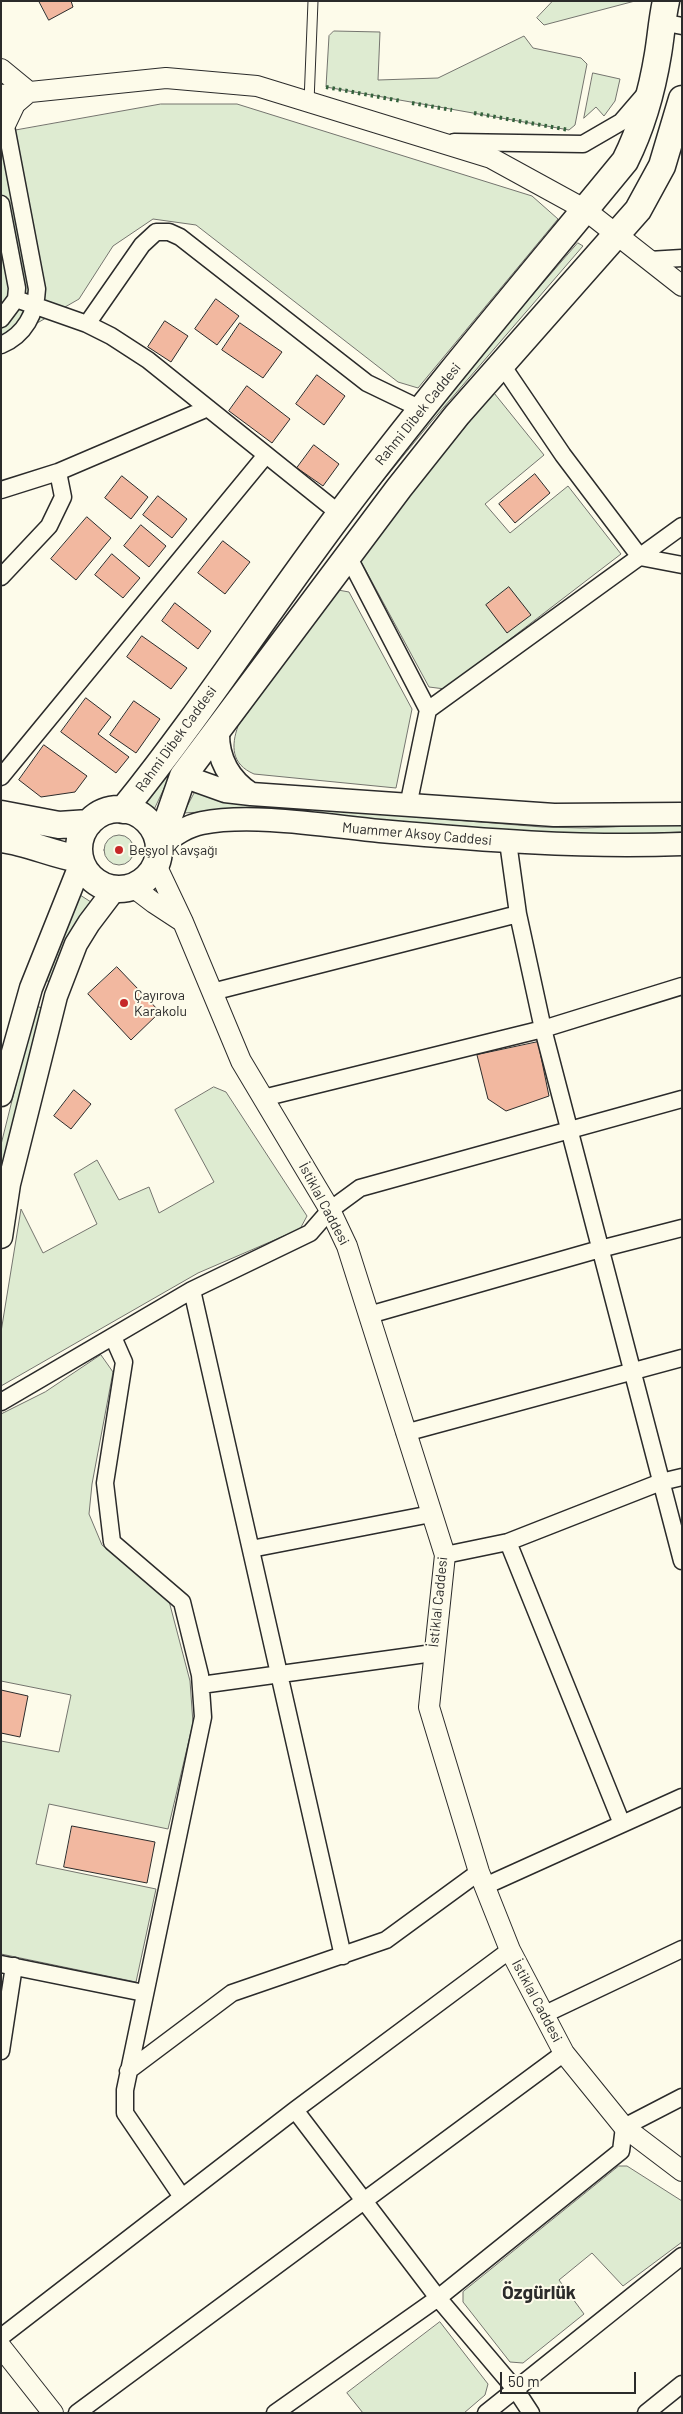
<!DOCTYPE html>
<meta charset="utf-8">
<style>
body{margin:0}
#map{position:relative;width:683px;height:2414px;overflow:hidden;background:#fdfbea;font-family:Barlow,sans-serif}
canvas{display:block}
.frame{position:absolute;inset:0;border:2px solid #2b2b2b;pointer-events:none}
.scale{position:absolute;left:500px;top:2372px;width:136px;height:22px;box-sizing:border-box;border:2px solid #2b2b2b;border-top:0;padding-left:6px;font-size:15px;line-height:18px;white-space:nowrap;color:#2b2b2b;-webkit-text-stroke:4px #fdfbea;paint-order:stroke}
</style>
<div id="map">
<canvas width="683" height="2414"></canvas>
<div class="frame"></div>
<div class="scale">50 m</div>
</div>
<script>
const ctx = document.querySelector('canvas').getContext('2d');
ctx.lineJoin = 'round';
function paint(path, color) { ctx.fillStyle = color; ctx.fill(path, 'evenodd'); }
function stroke(path, color, width, dash) { ctx.strokeStyle = color; ctx.lineWidth = width; ctx.lineCap = dash ? 'butt' : 'round'; ctx.setLineDash(dash || []); ctx.stroke(path); }
function drawText(font, color, halo, rows, align = 'center') {
  ctx.font = font + ' Barlow,sans-serif'; ctx.lineWidth = 4; ctx.setLineDash([]); ctx.textBaseline = 'middle'; ctx.strokeStyle = halo; ctx.fillStyle = color; for (const [text, x, y, turn = 0] of rows) {
    ctx.save(); ctx.translate(x, y); ctx.rotate((+turn || 0) * Math.PI / 180); ctx.textAlign = isNaN(turn) ? turn : align; if (halo) ctx.strokeText(text, 0, 0); ctx.fillText(text, 0, 0); ctx.restore();
  }
}
const green = new Path2D(`
 M 553,1 L 635,1 L 544,25 L 537,18 Z
 M 334,31 L 380,32 L 378,80 L 438,78 L 524,36 L 533,48 L 581,58 L 587,64 L 575,125 L 569,130 L 326,87 L 329,36 Z
 M 593,73 L 620,79 L 615,101 L 604,116 L 596,107 L 584,118 Z
 M 161,104 L 237,104 L 532,196 L 558,219 L 418,388 L 398,382 L 196,225 L 153,219 L 113,246 L 79,299 L 39,322 L 1,337 L 1,133 Z
 M 578,243 L 583,246 L 431,422 L 345,527 L 186,753 L 178,749 L 425,419 Z
 M 494,393 L 544,455 L 485,504 L 510,533 L 568,486 L 621,554 L 445,689 L 429,687 L 358,556 Z
 M 338,590 L 349,592 L 412,709 L 396,788 L 254,774 C 231,764 231,746 238,726 Z
 M 166,774 L 168,780 L 150,818 L 138,812 Z
 M 195,792 L 257,804 L 542,827 L 585,828 L 682,824 L 682,832 L 584,836 L 234,810 L 184,813 Z
 M104 850a15 15 0 1 1 30 0a15 15 0 1 1-30 0Z
 M 80,895 L 91,902 L 59,955 L 51,982 L 44,980 Z
 M 36,1006 L 42,1008 L 1,1180 L 1,1145 Z
 M 214,1087 L 226,1092 L 307,1216 L 300,1229 L 198,1273 L 1,1386 L 1,1332 L 21,1209 L 43,1253 L 97,1224 L 74,1174 L 97,1160 L 119,1200 L 149,1187 L 159,1213 L 214,1182 L 175,1110 Z
 M 101,1355 L 113,1372 L 92,1484 L 89,1514 L 102,1545 L 169,1601 L 190,1681 L 193,1723 L 168,1829 L 49,1804 L 36,1864 L 156,1889 L 136,1982 L 1,1954 L 1,1741 L 59,1752 L 71,1695 L 1,1681 L 1,1414 L 45,1392 Z
 M 619,2166 L 627,2166 L 682,2201 L 682,2242 L 623,2286 L 592,2253 L 559,2280 L 584,2314 L 523,2363 L 510,2362 L 463,2302 L 463,2292 Z
 M 440,2322 L 488,2384 L 485,2395 L 464,2413 L 363,2413 L 347,2393 Z`);
const building = new Path2D(`
 M 39,1 L 71,1 L 73,7 L 49,20 Z
 M 216,299 L 239,316 L 217,345 L 195,329 Z
 M 165,321 L 188,336 L 171,362 L 148,347 Z
 M 240,323 L 282,352 L 263,378 L 222,350 Z
 M 317,375 L 345,396 L 324,425 L 296,404 Z
 M 247,386 L 290,419 L 272,443 L 229,411 Z
 M 314,445 L 339,464 L 323,486 L 297,468 Z
 M 535,474 L 550,493 L 515,523 L 499,504 Z
 M 122,476 L 148,497 L 131,519 L 105,498 Z
 M 158,496 L 187,519 L 172,538 L 143,515 Z
 M 87,517 L 111,538 L 76,580 L 51,559 Z
 M 141,525 L 166,546 L 149,567 L 124,546 Z
 M 223,541 L 250,562 L 225,594 L 198,573 Z
 M 112,554 L 140,578 L 123,598 L 95,575 Z
 M 509,587 L 531,615 L 507,633 L 486,605 Z
 M 175,603 L 211,631 L 198,649 L 162,621 Z
 M 142,636 L 187,668 L 171,689 L 127,657 Z
 M 86,698 L 111,717 L 98,734 L 129,757 L 116,773 L 61,732 Z
 M 134,701 L 160,719 L 136,753 L 110,735 Z
 M 44,745 L 87,776 L 75,792 L 41,797 L 19,780 Z
 M 117,967 L 160,1012 L 131,1040 L 88,994 Z
 M 538,1042 L 549,1096 L 506,1111 L 488,1099 L 477,1055 Z
 M 74,1090 L 91,1104 L 71,1129 L 54,1116 Z
 M 1,1690 L 28,1696 L 20,1737 L 1,1733 Z
 M 72,1826 L 155,1842 L 147,1883 L 64,1867 Z`);
const service = new Path2D(`
 M 309,102 L 313,1`);
const minor = new Path2D(`
 M 661,22 L 682,26
 M 1,100 L 37,289 C 36,313 25,335 1,345
 M 454,142 L 583,144 L 621,122 L 646,93
 M 1,204 L 17,288 L 16,299 L 1,319
 M 649,260 L 682,258
 M 16,299 L 87,324 L 111,336 L 148,360 L 340,514
 M 87,324 L 142,245 L 156,232 L 169,232 L 180,237 L 367,383 L 421,409
 M 502,365 L 563,455 L 640,557 L 682,565
 M 1,490 L 58,472 L 208,408
 M 348,556 L 428,710 L 408,806
 M 1,577 L 49,526 L 63,497 L 58,472
 M 428,710 L 682,526
 M 1,777 L 266,455
 M 508,842 L 518,914 L 543,1029 L 682,1561
 M 212,992 L 518,914
 M 263,1098 L 543,1029 L 682,986
 M 192,1290 L 343,1956
 M 369,1315 L 600,1249 L 682,1228
 M 113,1337 L 124,1362 L 105,1483 L 112,1542 L 182,1602 L 200,1675 L 203,1717 L 125,2090 L 125,2113 L 182,2197
 M 1,1402 L 192,1290 L 310,1233 L 330,1210 L 360,1188 L 682,1099
 M 405,1433 L 682,1358
 M 508,1542 L 622,1824
 M 251,1549 L 431,1514
 M 445,1555 L 508,1542 L 661,1482 L 682,1477
 M 201,1685 L 433,1653
 M 485,1886 L 682,1797
 M 1,1964 L 144,1993
 M 543,2015 L 682,1949
 M 1,2051 L 14,1966
 M 128,2071 L 232,1993 L 386,1940 L 479,1872
 M 295,2110 L 438,2298 L 516,2390 L 531,2413
 M 1,2337 L 295,2110 L 510,1950
 M 77,2413 L 564,2053
 M 275,2413 L 438,2298 L 621,2151 L 624,2127 L 682,2097
 M 486,2413 L 682,2256
 M 646,2413 L 682,2384`);
const tertiary = new Path2D(`
 M 1,69 L 29,92 L 15,104 L 6,123
 M 1,95 L 166,78 L 257,86 L 491,158 L 584,209 L 682,286
 M 156,865 L 183,922 L 241,1061 L 330,1210 L 347,1246 L 445,1555 L 429,1707 L 479,1872 L 510,1950 L 564,2053 L 624,2127 L 682,2171
 M 133,887 L 154,903 L 183,922
 M 1,2347 L 53,2413`);
const secondary = new Path2D(`
 M 218,730 C 217,757 228,779 251,794
 M 183,776 L 225,791 L 251,794 L 554,815 L 682,814
 M 159,846 C 173,836 186,826 202,823 C 252,813 328,826 380,831 C 481,840 580,848 682,844
 M 1,1095 L 31,988 L 81,863
 M 1,1237 L 9,1184 L 56,996 L 76,944 L 89,923 L 114,890`);
const primary = new Path2D(`
 M79 849a40 40 0 1 1 80 0a40 40 0 1 1-80 0Z
 M 123,810 C 200,715 267,611 340,514 C 431,393 529,278 625,161 C 642,127 652,91 658,54 C 661,36 662,19 666,1
 M 1,814 L 59,825 L 89,823
 M 156,833 L 168,819 L 183,776 L 399,488 L 457,415 L 638,210 L 662,166 L 682,99
 M 1,839 C 28,842 53,855 80,859`);
const hedge = new Path2D(`
 M 326,87 L 401,101
 M 412,103 L 452,110
 M 474,113 L 569,130`);
const markers = [
 [119,850,5,"#c62828"],
 [124,1003,5,"#c62828"]
];
const streetNames = [
 ["Rahmi Dibek Caddesi",418,414,-51],
 ["Rahmi Dibek Caddesi",176,739,-54],
 ["Muammer Aksoy Caddesi",417,834,5],
 ["İstiklal Caddesi",324,1204,62],
 ["İstiklal Caddesi",438,1602,-84],
 ["İstiklal Caddesi",537,2001,62]
];
const poiNames = [
 ["Beşyol Kavşağı",129,850],
 ["Çayırova",134,995],
 ["Karakolu",134,1011]
];
const districtNames = [
 ["Özgürlük",539,2293]
];
paint(green, '#deebd1');
stroke(green, '#74746e', 1);
paint(building, '#f2b8a0');
stroke(building, '#2b2b2b', 1);
stroke(service, '#2b2b2b', 11);
stroke(minor, '#2b2b2b', 19);
stroke(tertiary, '#2b2b2b', 22);
stroke(secondary, '#2b2b2b', 25);
stroke(primary, '#2b2b2b', 29);
stroke(service, '#fdfbea', 9);
stroke(minor, '#fdfbea', 16);
stroke(tertiary, '#fdfbea', 20);
stroke(secondary, '#fdfbea', 22);
stroke(primary, '#fdfbea', 26);
stroke(hedge, '#34623c', 4, [2.5, 4]);
for (const [x, y, r, color] of markers) { const dot = new Path2D(); dot.arc(x, y, r, 0, 2 * Math.PI); ctx.fillStyle = color; ctx.fill(dot); stroke(dot, '#fdfbea', 2); }
drawText('14px', '#2b2b2b', '#fdfbea', streetNames);
drawText('14px', '#2b2b2b', '#fdfbea', poiNames, 'left');
drawText('bold 19px', '#2b2b2b', '#fdfbea', districtNames);
</script>
